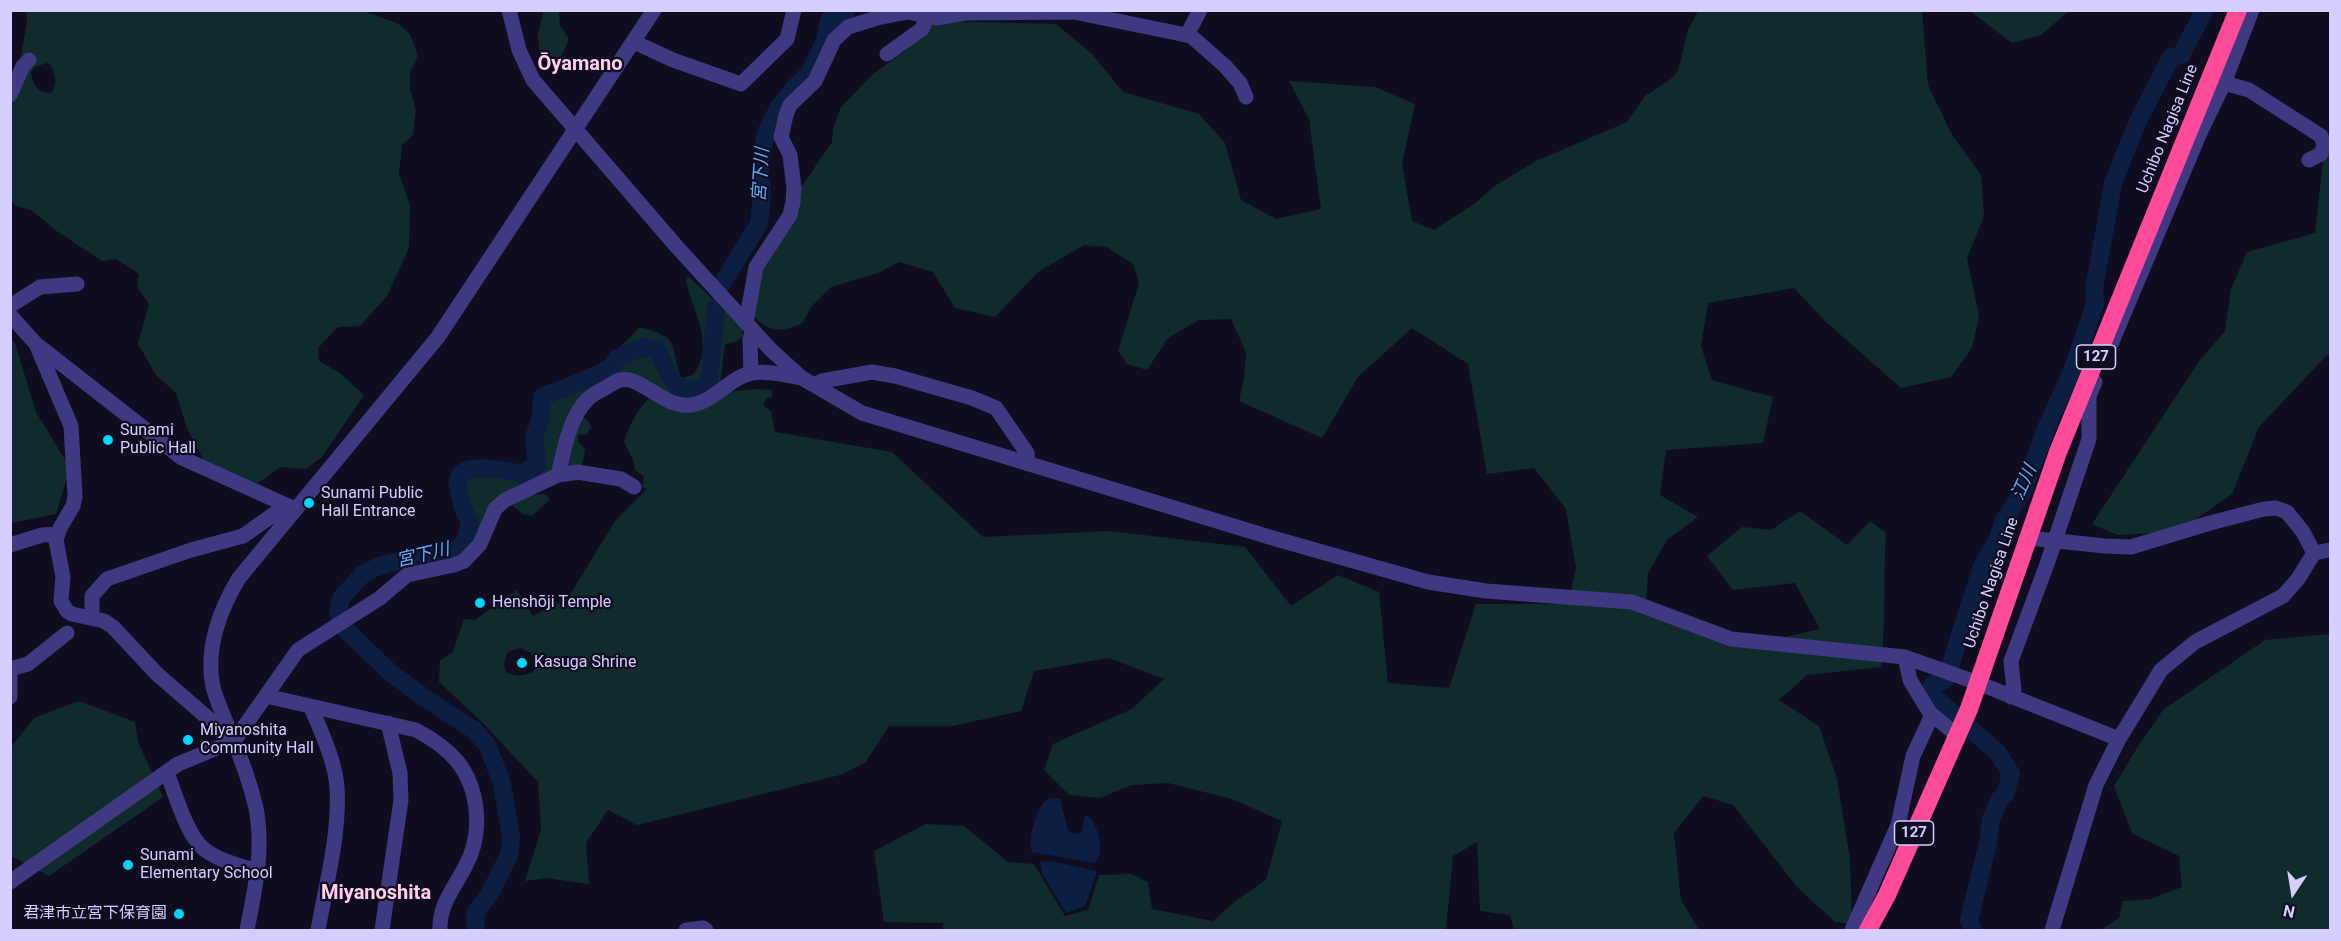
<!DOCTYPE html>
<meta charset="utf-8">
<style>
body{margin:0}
#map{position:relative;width:2341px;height:941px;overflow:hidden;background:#110d21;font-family:Roboto,sans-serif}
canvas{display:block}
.frame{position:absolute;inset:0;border:12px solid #d5ceff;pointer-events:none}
.north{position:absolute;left:2263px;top:863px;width:60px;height:60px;-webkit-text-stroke:4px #110d21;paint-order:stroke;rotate:192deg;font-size:16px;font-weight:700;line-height:24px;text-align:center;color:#d5ceff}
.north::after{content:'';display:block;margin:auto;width:21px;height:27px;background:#d5ceff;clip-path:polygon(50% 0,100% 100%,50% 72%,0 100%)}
</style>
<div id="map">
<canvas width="2341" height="941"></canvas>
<div class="frame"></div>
<div class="north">N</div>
</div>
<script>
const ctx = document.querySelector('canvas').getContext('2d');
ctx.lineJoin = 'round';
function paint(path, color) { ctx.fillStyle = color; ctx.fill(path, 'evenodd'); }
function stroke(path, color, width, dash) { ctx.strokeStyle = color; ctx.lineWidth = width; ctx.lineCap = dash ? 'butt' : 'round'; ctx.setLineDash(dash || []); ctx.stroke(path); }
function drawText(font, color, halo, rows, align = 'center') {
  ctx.font = font + ' Roboto,"Noto Sans JP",sans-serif'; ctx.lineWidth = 4.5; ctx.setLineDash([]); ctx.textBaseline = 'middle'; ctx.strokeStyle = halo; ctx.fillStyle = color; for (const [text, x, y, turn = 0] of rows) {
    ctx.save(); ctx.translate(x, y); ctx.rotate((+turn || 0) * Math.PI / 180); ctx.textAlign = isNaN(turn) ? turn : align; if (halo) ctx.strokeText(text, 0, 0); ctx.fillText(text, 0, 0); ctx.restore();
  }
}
const green = new Path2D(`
 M 26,11 L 362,11 L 397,23 L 410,34 L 418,56 L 410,73 L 410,90 L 416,110 L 413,135 L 402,145 L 399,174 L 410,205 L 409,248 L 387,296 L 360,326 L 338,327 L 318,348 L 319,361 L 340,373 L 364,395 L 322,457 L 306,469 L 281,467 L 255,485 L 205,463 L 187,428 L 176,393 L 156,375 L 138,344 L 149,304 L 137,287 L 139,274 L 116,259 L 102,261 L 58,232 L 31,210 L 16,206 L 11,201 L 11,80 L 21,56 L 27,23 ZM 47,63 L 50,64 C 56,76 58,82 51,93 C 38,92 33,86 31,73 L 34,67 Z
 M 541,11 L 559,11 L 560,26 L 569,39 L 555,70 L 540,58 L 538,34 L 543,13 Z
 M 1698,11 L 1922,11 L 1928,85 L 1952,135 L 1981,175 L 1984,216 L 1967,258 L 1979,316 L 1972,348 L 1951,377 L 1901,388 L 1825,321 L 1794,288 L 1708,303 L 1701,346 L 1712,380 L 1773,397 L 1763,443 L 1666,450 L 1660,495 L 1698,517 L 1667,540 L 1648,573 L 1646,607 L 1763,642 L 1820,629 L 1795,583 L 1733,590 L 1707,556 L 1742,527 L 1771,530 L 1800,511 L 1847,545 L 1870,521 L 1886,533 C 1883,578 1886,622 1881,667 L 1807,675 L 1779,700 L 1819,726 L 1837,779 L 1850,859 L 1852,924 L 1835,922 L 1797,887 L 1733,805 L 1703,796 L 1674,833 L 1681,900 L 1699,930 L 1514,930 L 1510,915 L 1480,911 L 1477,842 L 1453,856 L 1446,930 L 943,930 L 943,923 L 884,922 L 874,851 L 926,824 L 964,826 L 1008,862 L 1034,864 L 1065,916 L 1088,910 L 1099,875 L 1131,874 L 1148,882 L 1152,909 L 1213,921 L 1234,902 L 1266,880 L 1282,821 L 1232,799 L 1168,783 L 1132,785 L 1100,798 L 1069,795 L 1044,770 L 1053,744 L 1132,709 L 1164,679 L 1109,658 L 1034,671 L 1021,711 L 952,726 L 889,726 L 865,763 L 840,775 L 637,825 L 608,810 L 586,843 L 589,884 L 546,878 L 525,881 L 541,830 L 538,782 L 480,720 L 439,682 L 440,661 L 453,652 L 464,619 L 475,620 L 517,590 L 533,616 L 568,598 L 615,521 L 647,489 L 642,487 L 644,477 L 635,470 L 634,463 L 624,441 C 630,425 637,409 650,398 L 619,377 L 580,413 L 588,421 L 591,427 L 587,434 L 578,435 L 578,442 L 585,449 L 582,467 L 584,479 C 561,486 534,473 512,489 L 518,495 L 545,494 L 550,499 L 532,516 L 523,514 L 508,502 L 478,530 L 468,529 L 453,508 L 454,483 L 460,473 L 481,464 L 517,467 L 525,466 L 529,460 C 530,442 529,416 540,401 C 555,380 582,375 603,361 C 617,352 628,339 640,327 C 685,340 667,344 682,378 L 693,375 C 716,345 693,313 686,281 L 688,276 L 740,324 L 744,336 L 735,342 L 725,344 L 720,385 L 727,392 L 755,389 L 771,390 L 773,396 L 766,399 L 763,405 L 771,411 L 775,432 L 892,452 L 983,537 L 1109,531 L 1245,547 L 1291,606 L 1338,575 L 1379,592 L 1388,683 L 1449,688 L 1476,604 L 1568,604 L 1576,568 L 1566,509 L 1534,468 L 1487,474 L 1468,364 L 1412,328 L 1358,377 L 1322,438 L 1239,401 L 1244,378 L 1246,352 L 1231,319 L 1199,320 L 1168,338 L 1147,370 L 1127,364 L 1118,351 L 1139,283 L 1133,264 L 1106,247 L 1084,245 L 1038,272 L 995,317 L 955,308 L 933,272 L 899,262 L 878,273 L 831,287 L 810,308 L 803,323 C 778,333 770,333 751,314 L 755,280 L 800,189 L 832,142 L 833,129 L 841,107 L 873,74 L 904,52 L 934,21 L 1056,24 L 1092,54 L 1123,92 L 1199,114 L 1225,143 L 1241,200 L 1276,219 L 1321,209 L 1309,119 L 1289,81 L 1375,87 L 1415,104 L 1402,164 L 1412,221 L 1434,230 L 1474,204 L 1496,185 L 1536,161 L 1627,122 L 1645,96 L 1671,79 L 1678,71 L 1688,30 ZM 520,648 L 531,653 L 535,664 L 533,672 C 523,676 516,677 506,672 C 503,664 505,659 508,652 Z
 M 1970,11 L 2069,11 L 2041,35 L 2012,43 Z
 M 2330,136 L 2330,356 L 2327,355 L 2259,427 L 2232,494 L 2193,521 L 2157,533 L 2117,535 L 2092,524 L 2200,360 L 2225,331 L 2231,289 L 2247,252 L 2315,233 L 2325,143 Z
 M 10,339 L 15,343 L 36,412 L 70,468 L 56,514 L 11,523 Z
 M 2330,634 L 2330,930 L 2101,930 L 2119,918 L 2123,901 L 2150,899 L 2182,887 L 2179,856 L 2132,833 L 2114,786 L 2137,748 L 2163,710 L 2265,640 Z
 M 79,701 L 135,722 L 138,742 L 163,797 L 49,876 L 11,856 L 11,747 L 34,718 Z`);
const water = new Path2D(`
 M 1049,798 L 1060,799 L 1068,831 L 1078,835 L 1082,831 L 1085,816 L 1088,816 C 1098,825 1107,854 1094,863 L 1032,852 C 1027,840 1037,804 1049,798 Z
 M 1049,861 L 1097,871 L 1085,906 L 1066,913 L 1042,873 L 1040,862 Z`);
const river = new Path2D(`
 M 721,285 L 759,224 L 762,195 L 760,163 L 766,133 L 779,107 L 794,88 L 810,72 L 825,41 L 829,20 L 847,10
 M 476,930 L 475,913 L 489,895 L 509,855 L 511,837 L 502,784 L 488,746 L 474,730 L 432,703 L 391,673 L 346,630 L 338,613 L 341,598 L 363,574 L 379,566 L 406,559 L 448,553 L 460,547 L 466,539 L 470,522 C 464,513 462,506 460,496 C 459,489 456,483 459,477 C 465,461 509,471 522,474 L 537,465 L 534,438 L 541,417 L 542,397 L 600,374 L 613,365 L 617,358 L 643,347 L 657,350 L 670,376 L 679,388 L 697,391 L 709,384 L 716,307
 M 1973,930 L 1969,920 L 1988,843 L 1991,819 L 1999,800 L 2005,795 L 2011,774 L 1998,753 L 1930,693 L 1932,685 L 1946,679 L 1982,566 L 1997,541 L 2004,520 L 2022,493 L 2048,424 L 2072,371 L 2095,304 L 2094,289 L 2113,183 L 2137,123 L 2171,57 L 2182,55 C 2187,38 2198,27 2204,10`);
const minor = new Path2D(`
 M 509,10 L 519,50 L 533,80 L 677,247 L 771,350 L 802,378 L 862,413 L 1276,539 L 1428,582 L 1486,591 L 1632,602 L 1731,639 L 1905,657 L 1978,683 L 2119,739
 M 1187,35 L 1200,10
 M 634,42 L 673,60 L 741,84 L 787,39 L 794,10
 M 887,54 L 922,29 L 927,17
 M 2224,83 L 2249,90 L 2321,136 L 2324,145 L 2321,154 L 2309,160
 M 10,95 L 23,66 L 29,60
 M 10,306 L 40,287 L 77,284
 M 10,315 L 36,344 L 182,458 L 295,509
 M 746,323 L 756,267 L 790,215 L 793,202 L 794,188 L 790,155 L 781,137 L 786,115 L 790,105 L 815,81 L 834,40 L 848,27 L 877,18 L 908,12 L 936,18 L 965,13 L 1074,12 L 1191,36 L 1225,66 L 1240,83 L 1246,97
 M 36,344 L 71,426 L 75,496 L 73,506 L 60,528 L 56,540 L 63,577 L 61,601 L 67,611 L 72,614 L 104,621 L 113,627 L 157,674 L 232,739
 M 2111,344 L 2199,135 L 2224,83 L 2252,10
 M 751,373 L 750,339 L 753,330
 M 814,385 L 822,381 L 872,372 L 895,376 L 972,398 L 996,408 L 1027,453 L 1028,464
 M 558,475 C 564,451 569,417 588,399 C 593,394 601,390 607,387 C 616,381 622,377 633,381 C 651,388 670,408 691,405 C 714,402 730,377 752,373 C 767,370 787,376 802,378
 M 2029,538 L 2105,546 L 2131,547 L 2210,523 L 2264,509 L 2276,508 L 2287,512 L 2303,532 L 2314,553
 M 10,545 L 42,535 L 57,534
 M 92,617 L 92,596 L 107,579 L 191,550 L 243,536 L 277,512 L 283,504
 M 1905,657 L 1910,680 L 1930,713 L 1957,735
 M 10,669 L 28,664 L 67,633
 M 10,675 L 10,697
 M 266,696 L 416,730 C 431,738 446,748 457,761 C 480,790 483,835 465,867 C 454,888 439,905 440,930
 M 2011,697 L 2014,690 L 2011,661 L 2047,564 L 2089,439 L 2089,396 L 2095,382
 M 311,707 C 321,732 335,760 337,787 C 340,834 326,884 318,930
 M 167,773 C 176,795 186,835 205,850 C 220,861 240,866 258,871
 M 10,882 L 178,764 L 234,741 L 298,650 L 380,598 L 407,575 L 454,565 L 464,561 L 480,544 L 495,509 L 505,500 L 558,475 L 577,472 L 621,479 L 634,487
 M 247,930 C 255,889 264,850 256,808 C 250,782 240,755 229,730 C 224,716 217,702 213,687 C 205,649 220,609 239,578 L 438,337 L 654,10
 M 382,930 L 401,800 L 400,773 L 388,723
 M 686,930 L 703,928 L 706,930
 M 1852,930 L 1898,825 L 1913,756 L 1932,715
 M 2052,930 L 2096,785 L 2119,739 L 2161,670 L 2195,642 L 2283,596 L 2298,579 L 2314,553 L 2330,550`);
const highway = new Path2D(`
 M 1868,930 L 1887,895 L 1969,709 L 2058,452 L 2238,10`);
const markers = [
 [108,440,6,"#02d6f6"],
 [309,503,6,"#02d6f6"],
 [480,603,6,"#02d6f6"],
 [522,663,6,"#02d6f6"],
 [188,740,6,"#02d6f6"],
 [128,865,6,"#02d6f6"],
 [179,914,6,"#02d6f6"]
];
const shields = [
 [2096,357,39],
 [1914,833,39]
];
const shieldNames = [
 ["127",2096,357],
 ["127",1914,833]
];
const streetNames = [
 ["Uchibo Nagisa Line",2168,129,-68],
 ["Uchibo Nagisa Line",1992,583,-71]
];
const poiNames = [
 ["Sunami",120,431],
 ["Public Hall",120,449],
 ["Sunami Public",321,494],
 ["Hall Entrance",321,512],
 ["Henshōji Temple",492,603],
 ["Kasuga Shrine",534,663],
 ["Miyanoshita",200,731],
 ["Community Hall",200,749],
 ["Sunami",140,856],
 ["Elementary School",140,874],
 ["君津市立宮下保育園",167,914,"right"]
];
const waterNames = [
 ["宮下川",762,175,-86],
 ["江川",2025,483,-66],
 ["宮下川",423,556,-13]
];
const quarterNames = [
 ["Ōyamano",580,65],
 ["Miyanoshita",376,894]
];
paint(green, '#102b2b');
paint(water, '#0c1e42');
stroke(river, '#0c1e42', 18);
stroke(minor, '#3e3980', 15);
stroke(highway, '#fd4a9b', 18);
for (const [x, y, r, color] of markers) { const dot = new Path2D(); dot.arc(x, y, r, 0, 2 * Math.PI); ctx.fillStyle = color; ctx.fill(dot); stroke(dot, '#110d21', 2); }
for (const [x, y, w] of shields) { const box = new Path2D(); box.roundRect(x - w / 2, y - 12, w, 24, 4.5); ctx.fillStyle = '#110d21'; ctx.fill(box); stroke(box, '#d5ceff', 1.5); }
drawText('bold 15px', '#d5ceff', null, shieldNames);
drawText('16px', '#d5ceff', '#110d21', streetNames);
drawText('16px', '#d5ceff', '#110d21', poiNames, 'left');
drawText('italic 18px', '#5daefd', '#110d21', waterNames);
drawText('bold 20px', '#ffd0ec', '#110d21', quarterNames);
</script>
